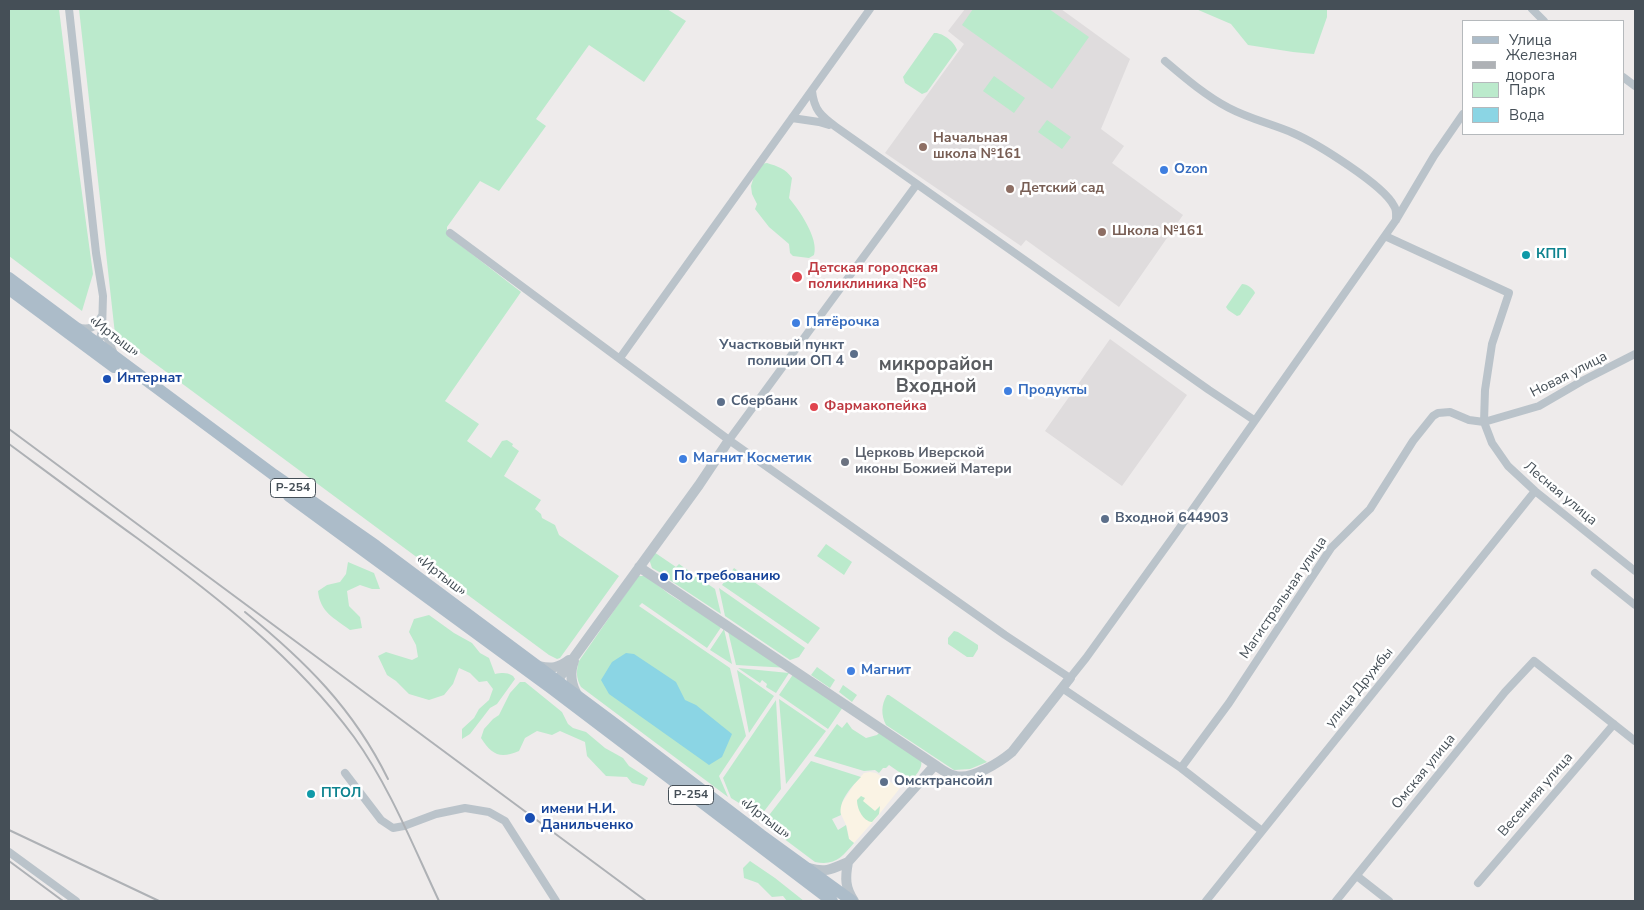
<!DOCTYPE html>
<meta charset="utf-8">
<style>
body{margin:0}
#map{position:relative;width:1644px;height:910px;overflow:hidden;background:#eeebeb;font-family:"Nunito Sans",sans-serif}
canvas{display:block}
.frame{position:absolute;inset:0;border:10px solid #454f57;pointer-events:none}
.legend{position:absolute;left:1462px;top:20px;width:162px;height:115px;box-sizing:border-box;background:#fff;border:1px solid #b5b9bc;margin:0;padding:6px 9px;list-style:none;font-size:15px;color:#454f57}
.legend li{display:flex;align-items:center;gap:10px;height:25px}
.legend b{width:25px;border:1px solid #b5b9bc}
</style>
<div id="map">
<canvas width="1644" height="910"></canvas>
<div class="frame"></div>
<ul class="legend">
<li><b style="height:6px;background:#acbcc9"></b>Улица</li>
<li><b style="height:6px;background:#aeb1b5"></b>Железная дорога</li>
<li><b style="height:14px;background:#bbeacc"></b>Парк</li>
<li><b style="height:14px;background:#8bd5e4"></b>Вода</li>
</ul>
</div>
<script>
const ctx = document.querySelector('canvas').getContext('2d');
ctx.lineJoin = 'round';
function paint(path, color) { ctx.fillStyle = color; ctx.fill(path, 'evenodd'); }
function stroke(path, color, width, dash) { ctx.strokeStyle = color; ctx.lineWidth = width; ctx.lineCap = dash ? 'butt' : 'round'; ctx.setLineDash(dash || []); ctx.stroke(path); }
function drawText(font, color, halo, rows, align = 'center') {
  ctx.font = font + ' "Nunito Sans",sans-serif'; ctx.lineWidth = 5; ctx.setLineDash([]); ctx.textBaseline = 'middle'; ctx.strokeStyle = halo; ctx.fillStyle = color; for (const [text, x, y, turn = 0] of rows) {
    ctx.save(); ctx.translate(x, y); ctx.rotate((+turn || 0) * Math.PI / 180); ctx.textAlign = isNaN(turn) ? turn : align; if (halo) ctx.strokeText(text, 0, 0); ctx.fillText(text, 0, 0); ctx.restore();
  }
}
const commercial = new Path2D(`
 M 870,772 L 876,773 L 900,788 L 877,817 L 854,843 L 849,839 L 847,827 L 840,812 L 840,806 L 855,783 L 864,773 Z`);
const education = new Path2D(`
 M 965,9 L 1061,9 L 1130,59 L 1101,129 L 1124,146 L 1112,163 L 1183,215 L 1119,307 L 1026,240 L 1021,246 L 885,153 L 964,44 L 948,31 Z
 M 1110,339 L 1187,395 L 1122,486 L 1045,431 Z`);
const green = new Path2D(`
 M 9,9 L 59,9 L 78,164 L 93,274 L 82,311 L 9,256 Z
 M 79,9 L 667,9 L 686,21 L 644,82 L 589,45 L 536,119 L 546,126 L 499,191 L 480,181 L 447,227 L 447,232 L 455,241 L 521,292 L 445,401 L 479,424 L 467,441 L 491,458 L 502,441 L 507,440 L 513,444 L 512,446 L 519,451 L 504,476 L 541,500 L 535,509 L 541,514 L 542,518 L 555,525 L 559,535 L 619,576 L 560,658 L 557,659 L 549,655 L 115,334 Z
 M 973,9 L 1049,9 L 1089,37 L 1052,89 L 962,25 Z
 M 1196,9 L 1327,9 L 1327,17 L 1314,54 L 1293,52 L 1248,45 L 1231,24 Z
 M 934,33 C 942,32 955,42 957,50 L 927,92 L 922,94 L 905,83 L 903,77 Z
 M 994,76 L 1025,98 L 1014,113 L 983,91 Z
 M 1047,120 L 1071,137 L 1062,149 L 1038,132 Z
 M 767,163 C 777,166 786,169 792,178 L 789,198 C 799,210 819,238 814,255 L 809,258 L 793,256 L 790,253 L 789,244 L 769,227 L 755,209 L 757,204 L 752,194 L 751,186 L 755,173 L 761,164 Z
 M 1242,284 C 1247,284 1254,289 1255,293 L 1240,315 L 1237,316 L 1228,310 L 1226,307 Z
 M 826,544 L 852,562 L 844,575 L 817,556 Z
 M 654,552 L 676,567 L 679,564 L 715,589 L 721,614 L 668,579 L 665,575 L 667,571 L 664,570 L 661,573 L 652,568 L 649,559 Z
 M 348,562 L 374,573 L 380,589 L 372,589 L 360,585 L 347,591 L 349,606 L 360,617 L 362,628 L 350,630 C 334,618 320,612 318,591 L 327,585 L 340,582 L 346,574 Z
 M 734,568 L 820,628 L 808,644 L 722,585 Z
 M 638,576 L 646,576 L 669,594 L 680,601 L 690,604 L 722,626 L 707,648 L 642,603 L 639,606 L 730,668 L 746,736 L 719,776 L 728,797 L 581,687 C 576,678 576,671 579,661 Z
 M 719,588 L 805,648 L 799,657 L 790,660 L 725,616 Z
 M 429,615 L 454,633 L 472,643 L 480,653 L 489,658 L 495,674 C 502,673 506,672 513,676 L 515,679 L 497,704 L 490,708 L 470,734 L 462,739 L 462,729 L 474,718 L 479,709 L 489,700 L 493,689 L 487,681 L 479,682 L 470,673 L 459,668 L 453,684 L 444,695 L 429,700 L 409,694 L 396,681 L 387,675 L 378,656 L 386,652 L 412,660 L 418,657 L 416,645 L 409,632 L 414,619 Z
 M 727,627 L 789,668 L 736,665 Z
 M 724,629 L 732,664 L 710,650 Z
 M 954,631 L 958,632 L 978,645 L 978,649 L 973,657 L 967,657 L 948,644 L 948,638 Z
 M 817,667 L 835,680 L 830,688 L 811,675 Z
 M 738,668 L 789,673 L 776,693 L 766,687 L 767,684 L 762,680 L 760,683 Z
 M 737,670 L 774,696 L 749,733 Z
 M 794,673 L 843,707 L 828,729 L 779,695 Z
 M 520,682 L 525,682 L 562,712 L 568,724 L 573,728 L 586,732 L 605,748 L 623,758 L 629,766 L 648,778 L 644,786 L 632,783 L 627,777 L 606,776 L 587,756 L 585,742 L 560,731 L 552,735 L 537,731 L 525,738 L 519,751 C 500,759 492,755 481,738 L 484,729 L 493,719 L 499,715 L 510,693 Z
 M 843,685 L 857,695 L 852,702 L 839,692 Z
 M 887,695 L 889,695 L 987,762 L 970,769 L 954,770 L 886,725 C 881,715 881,705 887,695 Z
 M 779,699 L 826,731 L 786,784 Z
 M 776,700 L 781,789 L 759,818 L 752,812 L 754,809 L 742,799 L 739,803 L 731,798 L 723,778 Z
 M 847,722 L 852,729 L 866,738 L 877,735 L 881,731 L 920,758 C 921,761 922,762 921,766 C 919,774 906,787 898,786 L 902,781 L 899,778 L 902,774 L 889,765 L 886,768 L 883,768 L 879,773 L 875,770 L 864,771 L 814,756 L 837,724 L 842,728 Z
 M 811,761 L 861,777 C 852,786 838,801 841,815 L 832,819 L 838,830 L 846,825 L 849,839 L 854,843 C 842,857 835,866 815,862 L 763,823 Z
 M 861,796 L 865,798 L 863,801 L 875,811 L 880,806 L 879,814 L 872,822 C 863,821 857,809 857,800 Z
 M 750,861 L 775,878 L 804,901 L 787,901 L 783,896 L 772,897 L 758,883 L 744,878 L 743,868 Z`);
const water = new Path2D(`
 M 626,653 L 634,654 L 676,682 L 685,700 L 696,705 L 732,734 L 722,757 L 709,765 L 609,694 L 601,680 L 612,662 Z`);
const minor = new Path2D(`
 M 69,9 L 96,253 L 103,296 L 102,331 L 100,338 L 95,345
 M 1532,9 L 1544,21
 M 1165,61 C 1185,78 1206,96 1229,108 C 1250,119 1272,124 1293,133 C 1316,143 1384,185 1394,206 C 1397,210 1396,216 1396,220
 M 1623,77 L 1635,86
 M 812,91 C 814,110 821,116 836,127 L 1209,390 L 1254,420
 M 792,118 L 819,122 L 829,125
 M 450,233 L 729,440 L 1005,635 L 1070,678 L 1086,658 L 1176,533 L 1396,220 L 1434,156 L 1463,114
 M 1385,236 L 1509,293 L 1492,344 L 1485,390 L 1484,422 L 1492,443 L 1508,466 L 1535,491 L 1635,571
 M 78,327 C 88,331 97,327 101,317
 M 103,327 L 114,354
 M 620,358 L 870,9
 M 729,440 L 917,184
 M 1595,573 L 1635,605
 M 1062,688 L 1181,768 L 1262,831
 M 1181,768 L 1229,703 L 1331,548 L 1370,509 L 1413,441 L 1433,416 L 1438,413 L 1450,412 L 1469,420 L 1484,422 L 1539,406 L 1582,381 L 1635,354
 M 345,773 L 381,820 L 393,828 L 404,826 L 436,814 L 465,808 L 489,812 L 505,821 L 556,901
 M 9,852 L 76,901
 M 1357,876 L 1389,901
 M 1478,883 L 1614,724
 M 1206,901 L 1535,491
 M 1336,901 L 1505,692 L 1534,661 L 1635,741`);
const tertiary = new Path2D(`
 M 639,567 L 935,765 C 941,769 948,775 956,776 C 972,780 1000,762 1012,752 L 1070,678
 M 574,661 C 569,674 571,685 578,696
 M 539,666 C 551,669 559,668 569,660
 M 554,685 L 699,485 L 729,440
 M 848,862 C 845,878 845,888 854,901
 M 809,868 C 826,873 832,869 848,862 L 935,765`);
const primary = new Path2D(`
 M 9,278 L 274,475 L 376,546 L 619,727 L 761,835 L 852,901
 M 9,289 L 114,367
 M 289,496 L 551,688 L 832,901`);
const rail = new Path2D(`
 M 9,429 L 646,901
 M 9,444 C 51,475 94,507 137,538 C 216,596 295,657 354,737 C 390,787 413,846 439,901
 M 245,612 C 305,661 353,708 388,779
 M 9,830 L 159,901
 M 9,861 L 63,901`);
const markers = [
 [923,147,5,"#8d6e63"],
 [1164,170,5,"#3f7fe0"],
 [1010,189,5,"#8d6e63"],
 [1102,232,5,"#8d6e63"],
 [1526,255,5,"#0f9aa8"],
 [797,277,6,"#e0444e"],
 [796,323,5,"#3f7fe0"],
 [854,354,5,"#5c6f8a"],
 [107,379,5,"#1a4fb4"],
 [1008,391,5,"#3f7fe0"],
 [721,402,5,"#5c6f8a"],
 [814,407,5,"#e0444e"],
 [683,459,5,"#3f7fe0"],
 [845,462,5,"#6b7280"],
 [1105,519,5,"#5c6f8a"],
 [664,577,5,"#1a4fb4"],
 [851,671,5,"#3f7fe0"],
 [884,782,5,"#5c6f8a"],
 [311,794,5,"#0f9aa8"],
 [530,818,6,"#1a4fb4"]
];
const shields = [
 [293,488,45],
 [691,795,45]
];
const shieldNames = [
 ["Р-254",293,488],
 ["Р-254",691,795]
];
const educationNames = [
 ["Начальная",933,139],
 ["школа №161",933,155],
 ["Детский сад",1020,189],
 ["Школа №161",1112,232]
];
const shopNames = [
 ["Ozon",1174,170],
 ["Пятёрочка",806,323],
 ["Продукты",1018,391],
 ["Магнит Косметик",693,459],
 ["Магнит",861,671]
];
const cultureNames = [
 ["КПП",1536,255],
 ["ПТОЛ",321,794]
];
const healthNames = [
 ["Детская городская",808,269],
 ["поликлиника №6",808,285],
 ["Фармакопейка",824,407]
];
const streetNames = [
 ["«Иртыш»",114,337,37],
 ["Новая улица",1569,375,-27],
 ["Лесная улица",1560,494,40],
 ["«Иртыш»",441,576,37],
 ["Магистральная улица",1284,598,-56],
 ["улица Дружбы",1360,688,-51],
 ["Омская улица",1424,772,-51],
 ["Весенняя улица",1536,795,-49],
 ["«Иртыш»",765,819,37]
];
const serviceNames = [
 ["Участковый пункт",844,346,"right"],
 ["полиции ОП 4",844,362,"right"],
 ["Сбербанк",731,402],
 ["Входной 644903",1115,519],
 ["Омсктрансойл",894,782]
];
const transitNames = [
 ["Интернат",117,379],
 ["По требованию",674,577],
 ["имени Н.И.",541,810],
 ["Данильченко",541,826]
];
const worshipNames = [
 ["Церковь Иверской",855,454],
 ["иконы Божией Матери",855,470]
];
const districtNames = [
 ["микрорайон",936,365],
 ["Входной",936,387]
];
paint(commercial, '#faf3e4');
paint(education, '#dfdcdd');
paint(green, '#bbeacc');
paint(water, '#8bd5e4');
stroke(minor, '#bac3ca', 8);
stroke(tertiary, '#bac3ca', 10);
stroke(primary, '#acbcc9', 12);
stroke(rail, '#aeb1b5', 2);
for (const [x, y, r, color] of markers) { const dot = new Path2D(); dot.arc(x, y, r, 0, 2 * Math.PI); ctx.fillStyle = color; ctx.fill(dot); stroke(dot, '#fff', 2); }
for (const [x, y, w] of shields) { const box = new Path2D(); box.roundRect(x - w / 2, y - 9.5, w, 19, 4); ctx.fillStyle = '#fff'; ctx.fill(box); stroke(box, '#454f57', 1); }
drawText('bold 12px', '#454f57', null, shieldNames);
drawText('bold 14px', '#785e54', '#fff', educationNames, 'left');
drawText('bold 14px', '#366cbe', '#fff', shopNames, 'left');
drawText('bold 14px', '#0d838f', '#fff', cultureNames, 'left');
drawText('bold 14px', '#be3a42', '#fff', healthNames, 'left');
drawText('14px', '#454f57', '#fff', streetNames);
drawText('bold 14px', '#4e5e75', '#fff', serviceNames, 'left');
drawText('bold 14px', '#164399', '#fff', transitNames, 'left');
drawText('bold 14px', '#5b616d', '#fff', worshipNames, 'left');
drawText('bold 19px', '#595c60', '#fff', districtNames);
</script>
